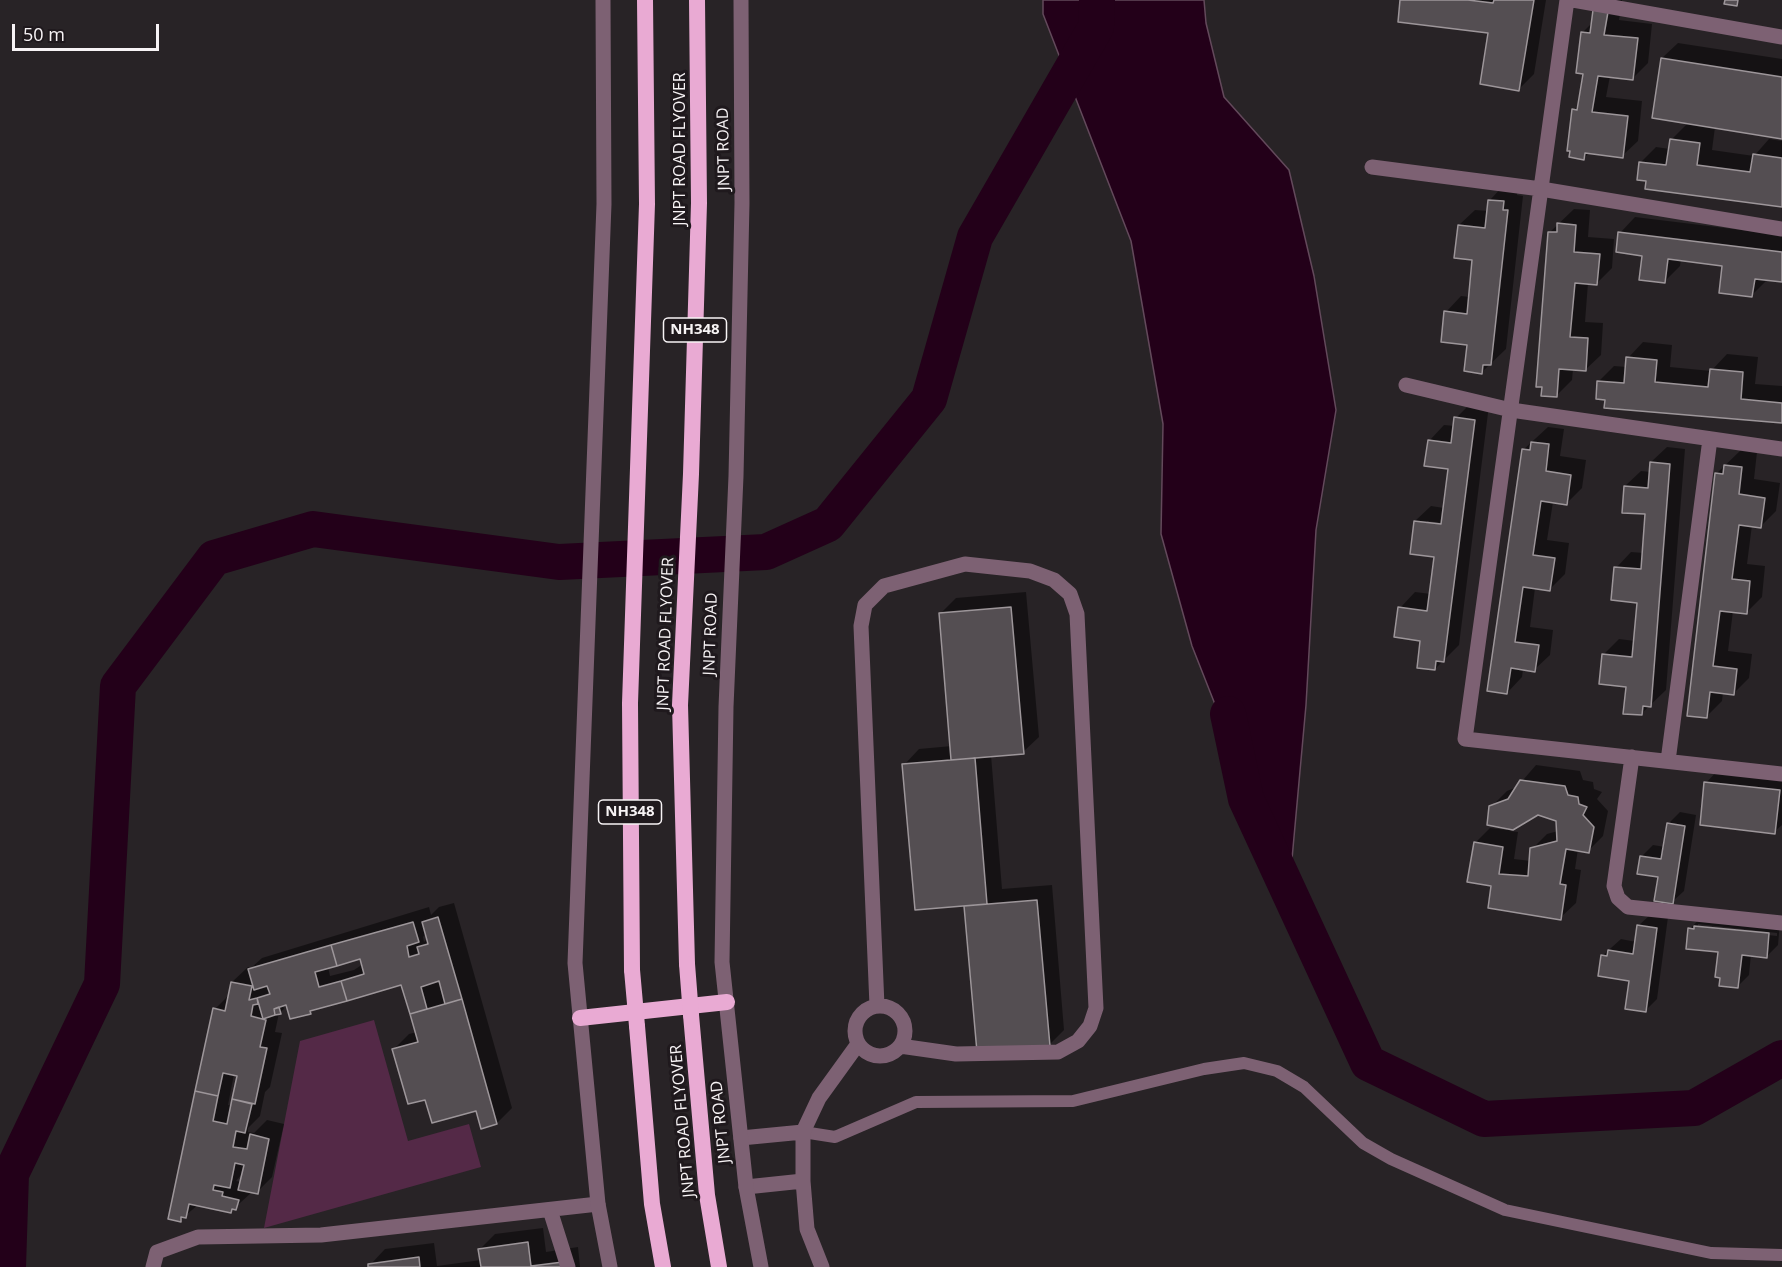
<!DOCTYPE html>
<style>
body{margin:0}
#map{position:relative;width:1782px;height:1267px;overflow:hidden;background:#282326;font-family:"Open Sans",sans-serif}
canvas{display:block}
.scale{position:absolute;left:12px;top:24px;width:147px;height:27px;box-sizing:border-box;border:3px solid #f7f3f5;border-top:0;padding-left:8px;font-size:18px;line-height:21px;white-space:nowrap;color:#f7f3f5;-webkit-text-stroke:4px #1f191d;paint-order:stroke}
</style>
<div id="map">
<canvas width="1782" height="1267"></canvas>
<div class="scale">50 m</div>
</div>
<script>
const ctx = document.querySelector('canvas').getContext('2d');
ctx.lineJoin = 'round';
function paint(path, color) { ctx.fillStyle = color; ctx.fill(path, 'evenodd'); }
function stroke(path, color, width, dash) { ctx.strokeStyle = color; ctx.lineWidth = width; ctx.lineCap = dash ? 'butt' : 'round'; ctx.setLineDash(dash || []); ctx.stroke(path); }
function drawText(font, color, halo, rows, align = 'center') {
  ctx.font = font + ' "Open Sans",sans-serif'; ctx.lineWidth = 6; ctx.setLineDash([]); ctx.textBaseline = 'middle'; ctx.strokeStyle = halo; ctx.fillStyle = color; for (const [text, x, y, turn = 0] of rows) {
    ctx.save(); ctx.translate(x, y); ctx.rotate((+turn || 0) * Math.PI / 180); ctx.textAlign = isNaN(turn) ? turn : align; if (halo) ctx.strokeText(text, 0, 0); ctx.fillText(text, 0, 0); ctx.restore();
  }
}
const green = new Path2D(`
 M 374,1020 L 408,1141 L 469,1124 L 481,1167 L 264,1228 L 300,1041 Z`);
const water = new Path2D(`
 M 1043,0 L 1204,0 L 1206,23 L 1224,97 L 1289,170 L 1314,276 L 1336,410 L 1316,530 L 1306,705 L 1289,892 L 1192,646 L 1161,534 L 1163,424 L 1131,241 L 1043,14 Z`);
const shadow = new Path2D(`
 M 1402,0 L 1546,0 L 1534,74 L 1519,89 L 1490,31 Z
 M 1605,0 L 1622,0 L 1619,20 L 1652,24 L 1648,63 L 1632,79 L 1610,76 L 1606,97 L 1642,101 L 1638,141 L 1622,156 L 1590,152 L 1584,158 L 1574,110 L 1579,104 L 1585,73 L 1582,33 L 1593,22 Z
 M 1678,43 L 1782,59 L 1782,137 L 1715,127 L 1712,150 L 1754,156 L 1769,139 L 1782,141 L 1782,205 L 1648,180 L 1641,162 L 1656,147 L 1670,149 L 1671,140 L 1688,123 L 1662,58 Z
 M 1504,185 L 1518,187 L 1517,195 L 1523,196 L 1506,349 L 1482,372 L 1469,343 L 1446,312 L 1461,296 L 1470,297 L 1474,259 L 1459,225 L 1475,210 L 1488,211 L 1489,201 Z
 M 1574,209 L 1590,210 L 1588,237 L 1614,239 L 1612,268 L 1597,283 L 1588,283 L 1585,322 L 1603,323 L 1601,355 L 1585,370 L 1573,369 L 1572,380 L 1556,396 L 1550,232 Z
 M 1635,217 L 1782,235 L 1782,281 L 1768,279 L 1752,295 L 1724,265 L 1681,259 L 1680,266 L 1665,281 L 1643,254 L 1620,233 Z
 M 1643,342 L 1672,345 L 1670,367 L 1711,371 L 1727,354 L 1758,357 L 1755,384 L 1782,386 L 1782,422 L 1606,399 L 1599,381 L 1614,366 L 1627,367 L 1628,358 Z
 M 1471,403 L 1489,405 L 1459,645 L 1435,669 L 1422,639 L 1400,608 L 1415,592 L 1431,594 L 1435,556 L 1415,521 L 1431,506 L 1444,508 L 1449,468 L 1429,441 L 1444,425 L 1455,426 L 1456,418 ZM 1427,521 L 1448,524 L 1448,527 L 1427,524 Z
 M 1548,427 L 1564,429 L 1560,456 L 1586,460 L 1582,488 L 1566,504 L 1553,502 L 1547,540 L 1569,543 L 1565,574 L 1549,590 L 1535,588 L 1530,627 L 1553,630 L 1550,655 L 1534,670 L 1523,669 L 1522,677 L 1507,693 L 1523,450 Z
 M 1667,447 L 1685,449 L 1666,690 L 1641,714 L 1627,685 L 1604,654 L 1619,639 L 1635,641 L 1638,601 L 1616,568 L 1631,552 L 1644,553 L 1647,513 L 1625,486 L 1641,471 L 1651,472 L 1651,462 Z
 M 1741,450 L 1757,452 L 1754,479 L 1780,483 L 1776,511 L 1761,526 L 1752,525 L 1747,564 L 1765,566 L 1762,597 L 1746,613 L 1733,611 L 1728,651 L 1752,654 L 1749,678 L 1733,694 L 1723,692 L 1722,701 L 1706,717 L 1716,474 Z
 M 1026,592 L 1039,737 L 1023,752 L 991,755 L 1002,889 L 1052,885 L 1064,1030 L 1049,1045 L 978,1051 L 965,904 L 904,765 L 919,749 L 952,746 L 940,614 L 956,598 Z
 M 1536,765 L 1580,771 L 1583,780 L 1593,782 L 1594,789 L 1602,792 L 1597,799 L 1608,811 L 1603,836 L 1588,851 L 1578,849 L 1575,869 L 1581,870 L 1576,903 L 1560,918 L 1493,884 L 1475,843 L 1490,828 L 1507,830 L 1507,828 L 1491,807 L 1507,791 L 1517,787 ZM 1538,813 L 1558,820 L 1558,831 L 1547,834 L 1532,849 L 1531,861 L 1514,859 L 1518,832 L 1510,831 Z
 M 1717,771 L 1782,778 L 1782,825 L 1774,832 L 1706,783 Z
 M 1680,812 L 1696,815 L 1684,891 L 1672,902 L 1660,876 L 1641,857 L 1653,845 L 1665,847 L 1669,823 Z
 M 454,903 L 512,1108 L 497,1123 L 477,1109 L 426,1098 L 394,1049 L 409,1034 L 417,1032 L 403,983 L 314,1009 L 310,1012 L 292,1018 L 287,1003 L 283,1006 L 284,1009 L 279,1013 L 275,1032 L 282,1033 L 270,1087 L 265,1092 L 260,1116 L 248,1128 L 248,1132 L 254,1133 L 267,1120 L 284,1124 L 272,1177 L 257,1192 L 251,1193 L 230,1212 L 198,1205 L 180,1220 L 215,1009 L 230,994 L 232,982 L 248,967 L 251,968 L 262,958 L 429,907 L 431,915 L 439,907 ZM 426,933 L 428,938 L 424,942 L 423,937 ZM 361,958 L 363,964 L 354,970 L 330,976 L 328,967 ZM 234,1074 L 239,1075 L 232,1106 L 228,1105 ZM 243,1173 L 241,1182 L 236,1181 Z
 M 1650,915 L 1668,917 L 1657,999 L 1645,1011 L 1631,980 L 1602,956 L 1621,939 L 1636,942 L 1638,926 Z
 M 1701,917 L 1780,922 L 1778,945 L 1767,956 L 1751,954 L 1749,975 L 1738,986 L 1720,951 L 1690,929 ZM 1698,924 L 1777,933 L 1777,936 L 1698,927 Z
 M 543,1228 L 546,1252 L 578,1247 L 580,1267 L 370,1267 L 370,1265 L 385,1249 L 434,1243 L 437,1266 L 481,1260 L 480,1249 L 495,1234 Z`);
const river = new Path2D(`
 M 1228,714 L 1246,799 L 1368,1063 L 1484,1119 L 1694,1108 L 1782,1058
 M 8,1267 L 11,1174 L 102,984 L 118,686 L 214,558 L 313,529 L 559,562 L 766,552 L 828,524 L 929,399 L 975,237 L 1096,27 L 1097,0`);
const building = new Path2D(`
 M 1400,0 L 1468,0 L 1493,3 L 1494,0 L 1534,0 L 1519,91 L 1480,84 L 1488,33 L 1398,22 Z
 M 1725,0 L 1738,0 L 1737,6 L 1724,4 Z
 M 1593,10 L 1608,12 L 1604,35 L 1638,38 L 1633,80 L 1598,76 L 1592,112 L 1628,116 L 1623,158 L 1585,153 L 1584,160 L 1569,157 L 1570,151 L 1567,151 L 1572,109 L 1577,110 L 1583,74 L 1576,73 L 1581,32 L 1590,33 Z
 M 1661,58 L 1782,77 L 1782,139 L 1652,118 Z
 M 1670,139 L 1700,143 L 1697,165 L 1750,172 L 1753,154 L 1782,158 L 1782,207 L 1645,189 L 1646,181 L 1637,180 L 1639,162 L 1666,165 Z
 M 1488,200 L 1504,201 L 1503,210 L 1508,210 L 1491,365 L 1483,365 L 1482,374 L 1464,371 L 1467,345 L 1441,342 L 1444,311 L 1467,314 L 1472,260 L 1454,258 L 1458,225 L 1485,228 Z
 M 1557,223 L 1576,225 L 1574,252 L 1600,254 L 1597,285 L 1575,283 L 1570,337 L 1588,338 L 1586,371 L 1559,369 L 1557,397 L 1541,396 L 1542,387 L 1536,387 L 1548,232 L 1557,232 Z
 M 1618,232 L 1782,252 L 1782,282 L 1755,279 L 1752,297 L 1719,293 L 1722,266 L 1668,259 L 1665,283 L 1639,280 L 1642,256 L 1616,252 Z
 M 1626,357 L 1657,360 L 1655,382 L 1708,387 L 1710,369 L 1743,372 L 1741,399 L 1782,403 L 1782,423 L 1604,408 L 1605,400 L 1596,399 L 1597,381 L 1624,383 Z
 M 1454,417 L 1475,420 L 1444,662 L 1436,661 L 1435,670 L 1417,668 L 1420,641 L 1394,637 L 1398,607 L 1427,611 L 1434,557 L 1410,554 L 1414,521 L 1441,524 L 1448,469 L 1424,466 L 1428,440 L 1451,443 Z
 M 1531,442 L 1549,444 L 1546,471 L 1571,475 L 1567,505 L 1541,501 L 1533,555 L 1555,558 L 1550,591 L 1523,587 L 1515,642 L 1539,645 L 1535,672 L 1511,668 L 1507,694 L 1487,691 L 1522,449 L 1530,450 Z
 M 1650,462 L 1670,464 L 1651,707 L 1643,706 L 1642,715 L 1623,714 L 1626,687 L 1599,684 L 1602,654 L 1632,657 L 1637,603 L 1611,600 L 1614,567 L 1641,569 L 1645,514 L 1622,513 L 1624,486 L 1648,488 Z
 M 1724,465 L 1742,467 L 1739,494 L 1765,498 L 1761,528 L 1739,525 L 1732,579 L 1750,581 L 1747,614 L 1720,611 L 1713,666 L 1737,669 L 1734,695 L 1710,692 L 1707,718 L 1687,716 L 1715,473 L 1723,474 Z
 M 1011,607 L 1024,754 L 951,760 L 939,613 Z
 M 975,758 L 987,904 L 915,910 L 902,764 Z
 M 1520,780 L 1565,786 L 1568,795 L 1578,797 L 1579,804 L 1587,807 L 1583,815 L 1594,827 L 1589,853 L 1566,849 L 1560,884 L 1566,885 L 1561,920 L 1488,908 L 1491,886 L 1467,882 L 1474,842 L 1503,847 L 1499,874 L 1528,876 L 1530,848 L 1557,841 L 1556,821 L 1538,815 L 1513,830 L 1487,825 L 1489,806 L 1508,799 Z
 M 1704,782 L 1780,790 L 1775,834 L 1700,825 Z
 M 1667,823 L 1685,826 L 1673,904 L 1654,901 L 1658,877 L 1637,874 L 1640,856 L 1661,859 Z
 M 1037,900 L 1050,1046 L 977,1052 L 964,906 Z
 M 438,917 L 462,999 L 445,1004 L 439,981 L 421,987 L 427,1009 L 410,1014 L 401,985 L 347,1001 L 341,981 L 364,974 L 360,959 L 337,966 L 331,945 L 413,922 L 419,942 L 407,946 L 409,957 L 419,954 L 417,947 L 428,944 L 422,922 Z
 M 1637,925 L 1657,928 L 1646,1012 L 1625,1009 L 1629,981 L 1598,976 L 1601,955 L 1607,956 L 1608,950 L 1633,954 Z
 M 1694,926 L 1769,933 L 1767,958 L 1742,955 L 1738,988 L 1719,986 L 1720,978 L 1715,977 L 1718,952 L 1686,949 L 1688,928 L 1694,929 Z
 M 331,945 L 337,966 L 315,972 L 319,987 L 341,981 L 347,1001 L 310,1011 L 311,1014 L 290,1019 L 286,1005 L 274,1009 L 275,1015 L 263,1019 L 257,998 L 270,994 L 267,986 L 254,990 L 248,969 Z
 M 231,982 L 252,986 L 249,1000 L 257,998 L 258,1004 L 253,1005 L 251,1016 L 266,1020 L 260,1047 L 267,1048 L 255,1104 L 232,1099 L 237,1076 L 223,1073 L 218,1096 L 195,1091 L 213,1008 L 225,1011 Z
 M 462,999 L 497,1124 L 481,1129 L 476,1111 L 432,1123 L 425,1100 L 408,1104 L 392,1049 L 418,1042 L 410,1014 Z
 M 279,1007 L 281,1014 L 275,1015 L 274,1009 Z
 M 195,1091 L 218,1096 L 213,1121 L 227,1124 L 232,1099 L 252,1104 L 245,1133 L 236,1131 L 233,1147 L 247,1149 L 250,1134 L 269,1139 L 258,1194 L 238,1190 L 244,1165 L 235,1163 L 230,1188 L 214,1185 L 213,1190 L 223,1192 L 222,1196 L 239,1200 L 236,1210 L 232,1209 L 231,1213 L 189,1204 L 186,1218 L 181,1217 L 181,1222 L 168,1219 Z
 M 528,1242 L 531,1266 L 563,1262 L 563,1267 L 481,1267 L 478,1249 Z
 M 419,1257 L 420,1267 L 368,1267 L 368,1264 Z`);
const service = new Path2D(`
 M 803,1132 L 835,1137 L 916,1102 L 1073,1101 L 1204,1069 L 1244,1063 L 1277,1071 L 1304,1087 L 1363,1143 L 1391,1159 L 1505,1210 L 1711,1253 L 1782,1255`);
const minor = new Path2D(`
 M 1567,0 L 1465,739 L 1782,774
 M 1573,0 L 1782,37
 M 1372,167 L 1541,189 L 1782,229
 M 1406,385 L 1511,410 L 1782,449
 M 1632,757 L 1614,886 L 1618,898 L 1628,907 L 1782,923
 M 1668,761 L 1710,439
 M 877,1006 L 861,626 L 865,605 L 884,586 L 965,564 L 1030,571 L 1054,580 L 1070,594 L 1077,614 L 1096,1008 L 1090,1026 L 1078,1041 L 1058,1052 L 956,1054 L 900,1046
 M855 1031a25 25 0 1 1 50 0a25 25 0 1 1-50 0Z
 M 741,1138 L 803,1132
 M 746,1187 L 803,1181
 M 550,1210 L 568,1267
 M 153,1267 L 157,1252 L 198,1237 L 321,1235 L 598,1204
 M 822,1267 L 807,1229 L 803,1181 L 803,1132 L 819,1098 L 858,1044`);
const tertiary = new Path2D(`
 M 603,0 L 604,204 L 575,963 L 598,1204 L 610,1267
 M 741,0 L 742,203 L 736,476 L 726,707 L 722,962 L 746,1187 L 761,1267`);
const trunk = new Path2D(`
 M 687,964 L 680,705 L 691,474 L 699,203 L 697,0
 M 632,970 L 630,703 L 647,204 L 645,0
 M 691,1015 L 707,1195 L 719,1267
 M 580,1018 L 727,1002
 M 637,1026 L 652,1204 L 663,1267`);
const trunkBridge = new Path2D(`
 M 687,964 L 691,1015
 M 632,970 L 637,1026`);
const shields = [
 [695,330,63],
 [630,812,63]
];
const shieldNames = [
 ["NH348",695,330],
 ["NH348",630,812]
];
const streetNames = [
 ["JNPT ROAD FLYOVER",680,149,-90],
 ["JNPT ROAD",724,149,-91],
 ["JNPT ROAD FLYOVER",666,634,-88],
 ["JNPT ROAD",711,634,-88],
 ["JNPT ROAD FLYOVER",683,1121,-95],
 ["JNPT ROAD",721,1122,-96]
];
paint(green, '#542947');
paint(water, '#230019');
stroke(water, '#63495b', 1.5);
paint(shadow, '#0007');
stroke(river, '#230019', 36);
paint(building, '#544e52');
stroke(building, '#9d969a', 1.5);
stroke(service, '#7d6173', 12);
stroke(minor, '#7d6173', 15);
stroke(tertiary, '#7d6173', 15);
stroke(trunk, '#e9aad3', 16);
stroke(trunkBridge, '#e9aad3', 16);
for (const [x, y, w] of shields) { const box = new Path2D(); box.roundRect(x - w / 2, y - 12, w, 24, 4.5); ctx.fillStyle = '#1f191d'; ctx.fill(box); stroke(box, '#f7f3f5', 1.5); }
drawText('bold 15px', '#f7f3f5', null, shieldNames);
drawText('16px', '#f7f3f5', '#1f191d', streetNames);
</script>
